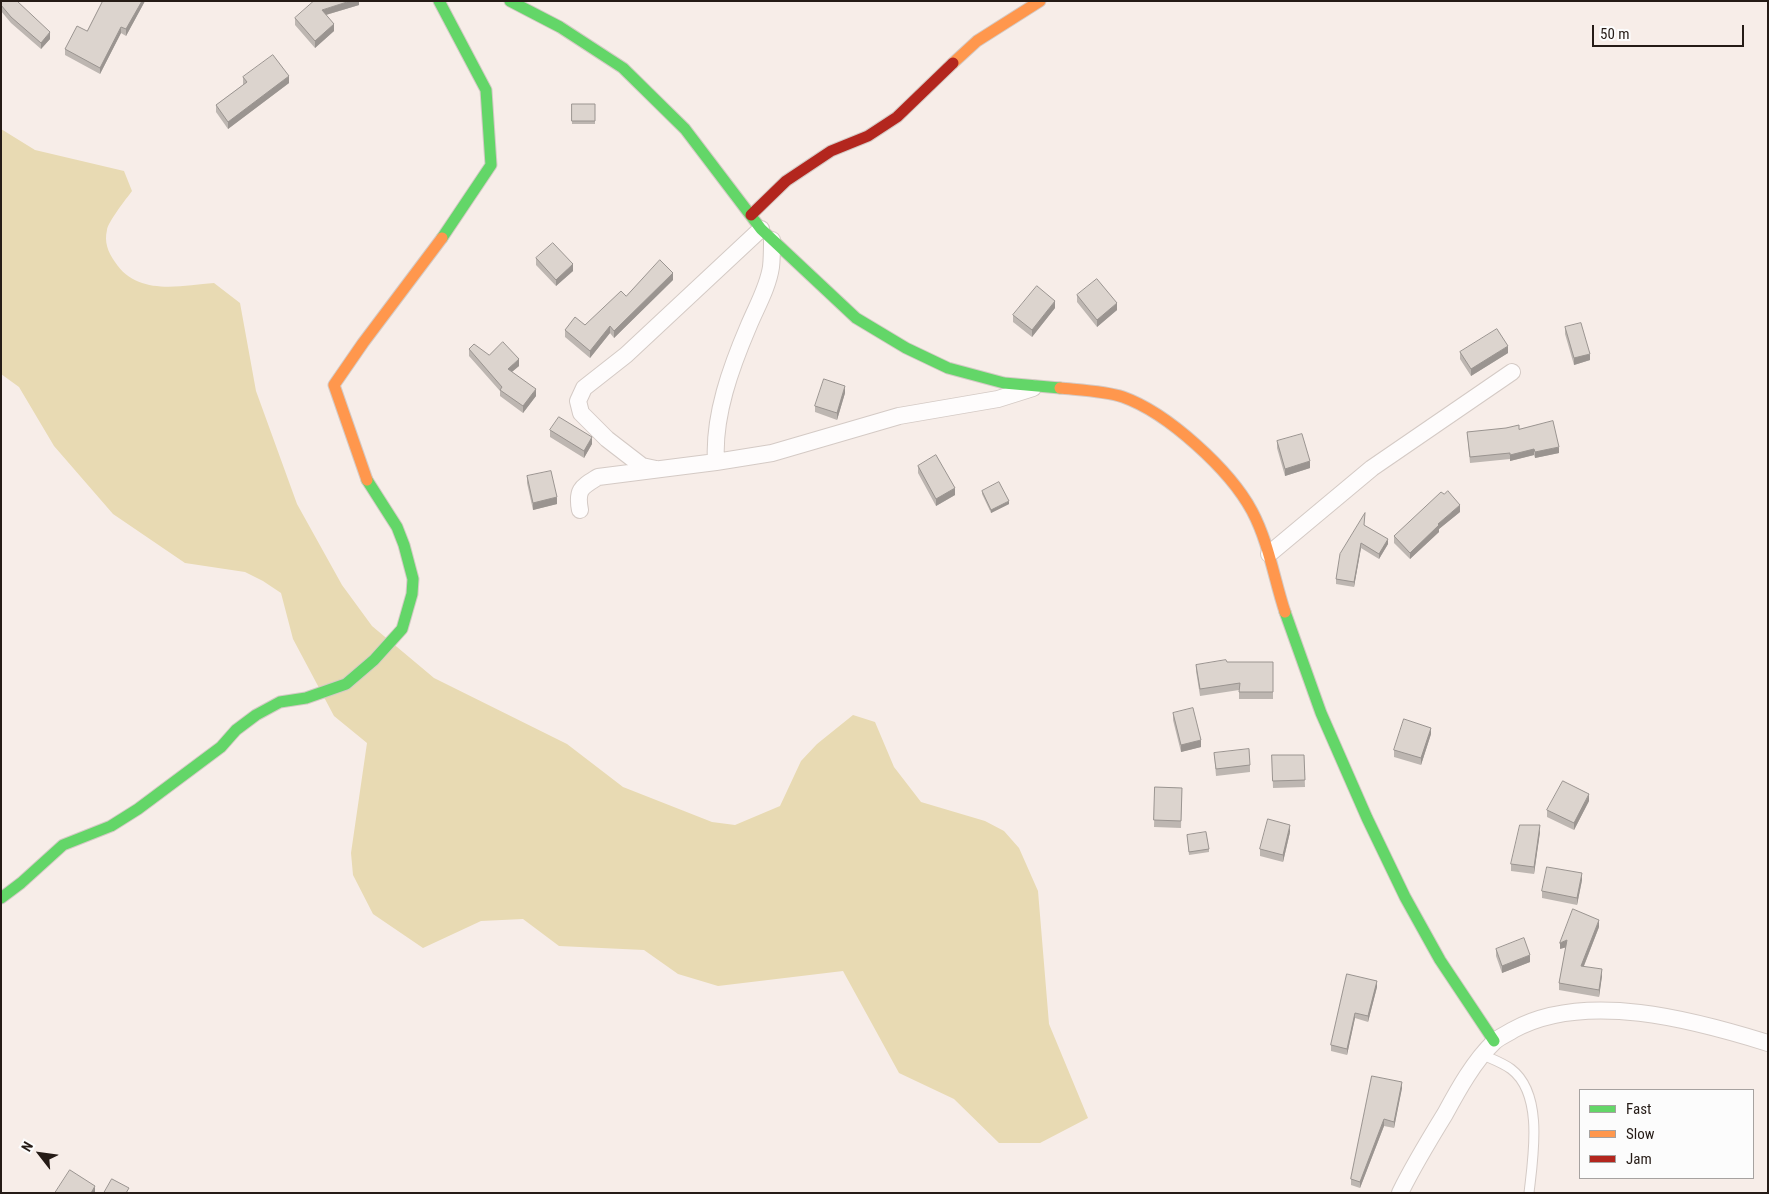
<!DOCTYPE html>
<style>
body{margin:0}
#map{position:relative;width:1769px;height:1194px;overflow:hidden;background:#f7ede8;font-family:"Roboto Condensed",sans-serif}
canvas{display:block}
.frame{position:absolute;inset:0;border:2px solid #251b16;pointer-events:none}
.legend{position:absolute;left:1579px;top:1089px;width:175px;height:90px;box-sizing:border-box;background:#fcfcfc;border:1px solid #a6a2a0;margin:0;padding:6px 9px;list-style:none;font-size:15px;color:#251b16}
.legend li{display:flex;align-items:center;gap:10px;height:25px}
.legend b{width:25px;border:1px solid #a6a2a0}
.north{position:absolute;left:15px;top:1129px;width:50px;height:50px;-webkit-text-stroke:4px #fcfcfc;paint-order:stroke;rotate:300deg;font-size:14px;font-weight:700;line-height:20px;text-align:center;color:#251b16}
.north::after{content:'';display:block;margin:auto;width:18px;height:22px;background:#251b16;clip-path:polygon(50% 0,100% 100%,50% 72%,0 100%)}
.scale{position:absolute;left:1592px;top:25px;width:152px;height:22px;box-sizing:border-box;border:2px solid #251b16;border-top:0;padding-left:6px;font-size:15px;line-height:18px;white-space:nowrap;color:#251b16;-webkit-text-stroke:4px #fcfcfc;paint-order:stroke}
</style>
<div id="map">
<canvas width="1769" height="1194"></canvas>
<div class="frame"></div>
<ul class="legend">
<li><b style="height:6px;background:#63d668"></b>Fast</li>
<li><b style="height:6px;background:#ff974d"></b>Slow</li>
<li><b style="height:6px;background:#b3261e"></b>Jam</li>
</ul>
<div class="north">N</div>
<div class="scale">50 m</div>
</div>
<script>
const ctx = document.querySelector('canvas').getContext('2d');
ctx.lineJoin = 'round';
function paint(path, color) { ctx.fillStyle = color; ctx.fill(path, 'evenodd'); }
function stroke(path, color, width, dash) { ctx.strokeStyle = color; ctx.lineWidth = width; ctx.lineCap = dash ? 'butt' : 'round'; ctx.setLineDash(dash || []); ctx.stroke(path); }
const green = new Path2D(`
 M 1,129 L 35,150 L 124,171 L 132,191 C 126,199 108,222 107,230 C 104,242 108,252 115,262 C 137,296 179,286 214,283 L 240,303 L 256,391 L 297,504 L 342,585 L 372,626 L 434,678 L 567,744 L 623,787 L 712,822 L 735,825 L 780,806 L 801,761 L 817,744 L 853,715 L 875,722 L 894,767 L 921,802 L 985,821 L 1004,831 L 1019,848 L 1038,891 L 1049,1024 L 1088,1118 L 1040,1143 L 999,1143 L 954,1099 L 899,1073 L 843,971 L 718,986 L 678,974 L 644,950 L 559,946 L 523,919 L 481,921 L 423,948 L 373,914 L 353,875 L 351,853 L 367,743 L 334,716 L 293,639 L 281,593 L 263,581 L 245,572 L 185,563 L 113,514 L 54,446 L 19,387 L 1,374 Z`);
const lane = new Path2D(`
 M 1483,1055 C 1492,1059 1503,1063 1511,1069 C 1544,1094 1533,1157 1529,1193`);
const street = new Path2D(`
 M 716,462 C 713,416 731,367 749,325 C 757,306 768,287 771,267 C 772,258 772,249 772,240
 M 656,469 L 642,466 L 607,439 L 581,413 L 578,401 L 584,388 L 626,355 L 761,229
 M 580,510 C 576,489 582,487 598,477 L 716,462 L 772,453 L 899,416 L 998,399 L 1033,388
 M 1269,554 L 1372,468 L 1512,372
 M 1400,1193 C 1413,1166 1429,1140 1445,1114 C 1458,1090 1474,1061 1494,1042 C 1499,1037 1507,1034 1513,1030 C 1585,990 1694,1020 1768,1043`);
const fast = new Path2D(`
 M 439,1 L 486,90 L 491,165 L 442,238
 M 510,1 L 560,27 L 623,68 L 685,129 L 761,229 L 856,318 L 906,348 L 948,368 L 1004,383 L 1060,388
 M 1285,612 L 1321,713 L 1367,818 L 1405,897 L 1440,960 L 1494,1041
 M 1,898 L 21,883 L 63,845 L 111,826 L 138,809 L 221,747 L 236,730 L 256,715 L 280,702 L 306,698 L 346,684 L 374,660 L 402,629 L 412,594 L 413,579 L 404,545 L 397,527 L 367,480`);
const slow = new Path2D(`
 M 953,63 L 977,41 L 1040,1
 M 1060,388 C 1079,390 1105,391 1123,397 C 1168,413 1230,470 1252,511 C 1269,543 1274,579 1285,612
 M 367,480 L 334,385 L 363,343 L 442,238`);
const jam = new Path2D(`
 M 751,215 L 786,181 L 831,151 L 868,136 L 897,117 L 953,63`);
const wall = new Path2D(`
 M 1,1 L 50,39 L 41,49 L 11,23 L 1,11 Z
 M 103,1 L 145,1 L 126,36 L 121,33 L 100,74 L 65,55 L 65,49 L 87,31 Z
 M 359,1 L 359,5 L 326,15 L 334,31 L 315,48 L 295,25 L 295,18 Z
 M 243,77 L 289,83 L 228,129 L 216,112 L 216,105 L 243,85 Z
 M 572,104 L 595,104 L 595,124 L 572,124 Z
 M 536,258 L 573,271 L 556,286 L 536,265 Z
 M 673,280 L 614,338 L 610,333 L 590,358 L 565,337 L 565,330 L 585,325 L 626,296 Z
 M 1077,295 L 1117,310 L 1097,327 L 1077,302 Z
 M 1055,308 L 1032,337 L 1013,322 L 1013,315 Z
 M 1565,327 L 1590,360 L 1574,365 L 1565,334 Z
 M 469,349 L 489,355 L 519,366 L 512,372 L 536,396 L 523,413 L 500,396 L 500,391 L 469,356 Z
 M 1460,352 L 1508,353 L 1471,376 L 1460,359 Z
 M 845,393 L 837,420 L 815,412 L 815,406 Z
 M 1519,429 L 1559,453 L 1535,458 L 1534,455 L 1510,461 L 1510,459 L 1470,463 L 1467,432 Z
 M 550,430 L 592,444 L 584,458 L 550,437 Z
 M 1277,441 L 1310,468 L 1285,476 L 1277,448 Z
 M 918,466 L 955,495 L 936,506 L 918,473 Z
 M 527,476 L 557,504 L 533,510 L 527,483 Z
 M 982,491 L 1009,504 L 991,513 L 982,494 Z
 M 1460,512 L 1439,529 L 1439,532 L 1410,559 L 1394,543 L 1394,536 Z
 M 1364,525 L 1388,544 L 1379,559 L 1361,548 L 1354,587 L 1336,584 L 1336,579 Z
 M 1227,662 L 1273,662 L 1273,699 L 1239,699 L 1239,690 L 1200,696 L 1196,671 L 1196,665 Z
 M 1173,713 L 1201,747 L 1181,752 L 1173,720 Z
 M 1431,734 L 1421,765 L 1394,757 L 1394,750 Z
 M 1214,753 L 1250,765 L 1250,772 L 1216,776 Z
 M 1272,755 L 1304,755 L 1305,787 L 1273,788 Z
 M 1155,787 L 1182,788 L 1181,828 L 1154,827 Z
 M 1589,801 L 1574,830 L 1547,817 L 1547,810 Z
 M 1290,832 L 1283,862 L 1260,856 L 1260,849 Z
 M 1540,832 L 1534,874 L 1511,871 L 1511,864 Z
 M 1187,835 L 1209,849 L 1209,852 L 1189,855 Z
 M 1582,880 L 1577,905 L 1542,898 L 1542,891 Z
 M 1599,927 L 1584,966 L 1602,976 L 1599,997 L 1559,990 L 1559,983 L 1566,947 L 1560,949 Z
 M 1496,949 L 1530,962 L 1502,973 L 1496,956 Z
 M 1347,974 L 1377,987 L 1368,1022 L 1355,1018 L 1347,1055 L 1331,1051 L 1331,1045 Z
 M 1372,1076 L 1402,1088 L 1394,1128 L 1384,1126 L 1360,1188 L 1351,1185 L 1351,1179 Z`);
const shadedWall = new Path2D(`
 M 142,1 L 145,1 L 126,36 L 126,29 Z
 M 350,1 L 359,1 L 359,5 L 322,16 L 322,10 Z
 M 334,24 L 334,31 L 315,48 L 315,41 Z
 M 121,27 L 121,33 L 100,74 L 100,68 Z
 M 50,32 L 50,39 L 41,49 L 41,43 Z
 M 289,76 L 289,83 L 228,129 L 228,122 Z
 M 573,264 L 573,271 L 556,286 L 556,280 Z
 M 673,273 L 673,280 L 614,338 L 614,331 Z
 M 1055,301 L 1055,308 L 1032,337 L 1032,330 Z
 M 1117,303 L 1117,310 L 1097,327 L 1097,320 Z
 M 610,326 L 610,333 L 590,358 L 590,351 Z
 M 1508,346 L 1508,353 L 1471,376 L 1471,369 Z
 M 1590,354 L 1590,360 L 1574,365 L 1574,358 Z
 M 519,359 L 519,366 L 508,375 L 508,369 Z
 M 845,386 L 845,393 L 837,420 L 837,413 Z
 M 536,389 L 536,396 L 523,413 L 523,406 Z
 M 592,437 L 592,444 L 584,458 L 584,451 Z
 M 1559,447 L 1559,453 L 1535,458 L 1535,452 Z
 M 1534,449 L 1534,455 L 1510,461 L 1510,455 Z
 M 1310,461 L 1310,468 L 1285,476 L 1285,469 Z
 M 955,488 L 955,495 L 936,506 L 936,499 Z
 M 557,497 L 557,504 L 533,510 L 533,503 Z
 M 1009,501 L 1009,504 L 991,513 L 991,510 Z
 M 1460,505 L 1460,512 L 1439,529 L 1439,532 L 1410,559 L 1410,553 L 1438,524 Z
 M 1388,539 L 1388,544 L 1379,559 L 1379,554 Z
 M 1361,543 L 1361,548 L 1354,587 L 1354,582 Z
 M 1431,728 L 1431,734 L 1421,765 L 1421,758 Z
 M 1201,740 L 1201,747 L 1181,752 L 1181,745 Z
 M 1589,794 L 1589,801 L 1574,830 L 1574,823 Z
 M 1290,825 L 1290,832 L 1283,862 L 1283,855 Z
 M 1540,825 L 1540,832 L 1534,874 L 1534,867 Z
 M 1582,873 L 1582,880 L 1577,905 L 1577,898 Z
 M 1599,920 L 1599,927 L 1581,973 L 1581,966 Z
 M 1567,940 L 1567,947 L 1560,949 L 1560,943 Z
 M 1530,955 L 1530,962 L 1502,973 L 1502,966 Z
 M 1602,969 L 1602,976 L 1599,997 L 1599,990 Z
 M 1377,981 L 1377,987 L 1368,1022 L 1368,1016 Z
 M 1355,1013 L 1355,1018 L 1347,1055 L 1347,1049 Z
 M 1402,1082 L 1402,1088 L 1394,1128 L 1394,1122 Z
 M 1384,1119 L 1384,1126 L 1360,1188 L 1360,1182 Z
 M 95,1186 L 95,1193 L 91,1193 Z`);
const building = new Path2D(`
 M 1,1 L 17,1 L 50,32 L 41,43 L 11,17 L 1,5 Z
 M 103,1 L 142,1 L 126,29 L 121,27 L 100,68 L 65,49 L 77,26 L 87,31 Z
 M 314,1 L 350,1 L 322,10 L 334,24 L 315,41 L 295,18 Z
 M 273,55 L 289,76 L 228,122 L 216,105 L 247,82 L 243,77 Z
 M 572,104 L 595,104 L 595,121 L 572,121 Z
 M 553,243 L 573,264 L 556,280 L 536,258 Z
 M 660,260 L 673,273 L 614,331 L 610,326 L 590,351 L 565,330 L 575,317 L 585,325 L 621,291 L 626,296 Z
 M 1097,279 L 1117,303 L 1097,320 L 1077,295 Z
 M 1037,286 L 1055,301 L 1032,330 L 1013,315 Z
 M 1581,323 L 1590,354 L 1574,358 L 1565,327 Z
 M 1497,329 L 1508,346 L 1471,369 L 1460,352 Z
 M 503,342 L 519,359 L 508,369 L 536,389 L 523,406 L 500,390 L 502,387 L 469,349 L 474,344 L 489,355 Z
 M 824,379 L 845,386 L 837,413 L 815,406 Z
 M 559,417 L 592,437 L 584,451 L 550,430 Z
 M 1553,421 L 1559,447 L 1535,452 L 1534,449 L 1510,455 L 1510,453 L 1470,457 L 1467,432 L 1506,428 L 1519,425 L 1519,429 Z
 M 1302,434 L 1310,461 L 1285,469 L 1277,441 Z
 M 936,455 L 955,488 L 936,499 L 918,466 Z
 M 551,471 L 557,497 L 533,503 L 527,476 Z
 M 999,482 L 1009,501 L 991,510 L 982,491 Z
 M 1448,491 L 1460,505 L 1438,524 L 1439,525 L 1410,553 L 1394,536 L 1441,492 L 1444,494 Z
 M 1365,513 L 1364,525 L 1388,539 L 1379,554 L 1361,543 L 1354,582 L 1336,579 L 1340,554 Z
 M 1226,660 L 1227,662 L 1273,662 L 1273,692 L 1239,692 L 1240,683 L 1200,689 L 1196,665 Z
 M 1193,708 L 1201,740 L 1181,745 L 1173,713 Z
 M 1404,719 L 1431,728 L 1421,758 L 1394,750 Z
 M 1249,749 L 1250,765 L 1216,769 L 1214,753 Z
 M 1272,755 L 1304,755 L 1305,780 L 1273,781 Z
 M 1563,781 L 1589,794 L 1574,823 L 1547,810 Z
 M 1155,787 L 1182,788 L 1181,821 L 1154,820 Z
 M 1268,819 L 1290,825 L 1283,855 L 1260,849 Z
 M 1520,825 L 1540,825 L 1534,867 L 1511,864 Z
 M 1206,832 L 1209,849 L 1189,852 L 1187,835 Z
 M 1547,867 L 1582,873 L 1577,898 L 1542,891 Z
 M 1573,909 L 1599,920 L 1581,966 L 1602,969 L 1599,990 L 1559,983 L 1567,940 L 1560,943 Z
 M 1524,938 L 1530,955 L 1502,966 L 1496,949 Z
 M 1347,974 L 1377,981 L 1368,1016 L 1355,1013 L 1347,1049 L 1331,1045 Z
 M 1372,1076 L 1402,1082 L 1394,1122 L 1384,1119 L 1360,1182 L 1351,1179 Z
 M 70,1170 L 95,1186 L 91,1193 L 55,1193 Z
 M 112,1179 L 129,1188 L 126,1193 L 104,1193 Z`);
paint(green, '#e8dab3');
stroke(lane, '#d4cac5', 11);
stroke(street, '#d4cac5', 18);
stroke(fast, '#d4cac5', 13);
stroke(slow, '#d4cac5', 13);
stroke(jam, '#d4cac5', 13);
stroke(lane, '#fefcfc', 9);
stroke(street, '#fefcfc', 16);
stroke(fast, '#63d668', 11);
stroke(slow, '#ff974d', 11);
stroke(jam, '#b3261e', 11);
paint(wall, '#bdb6b1');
paint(shadedWall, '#9a9490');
paint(building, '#dcd4ce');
stroke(building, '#9a9490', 1);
</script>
